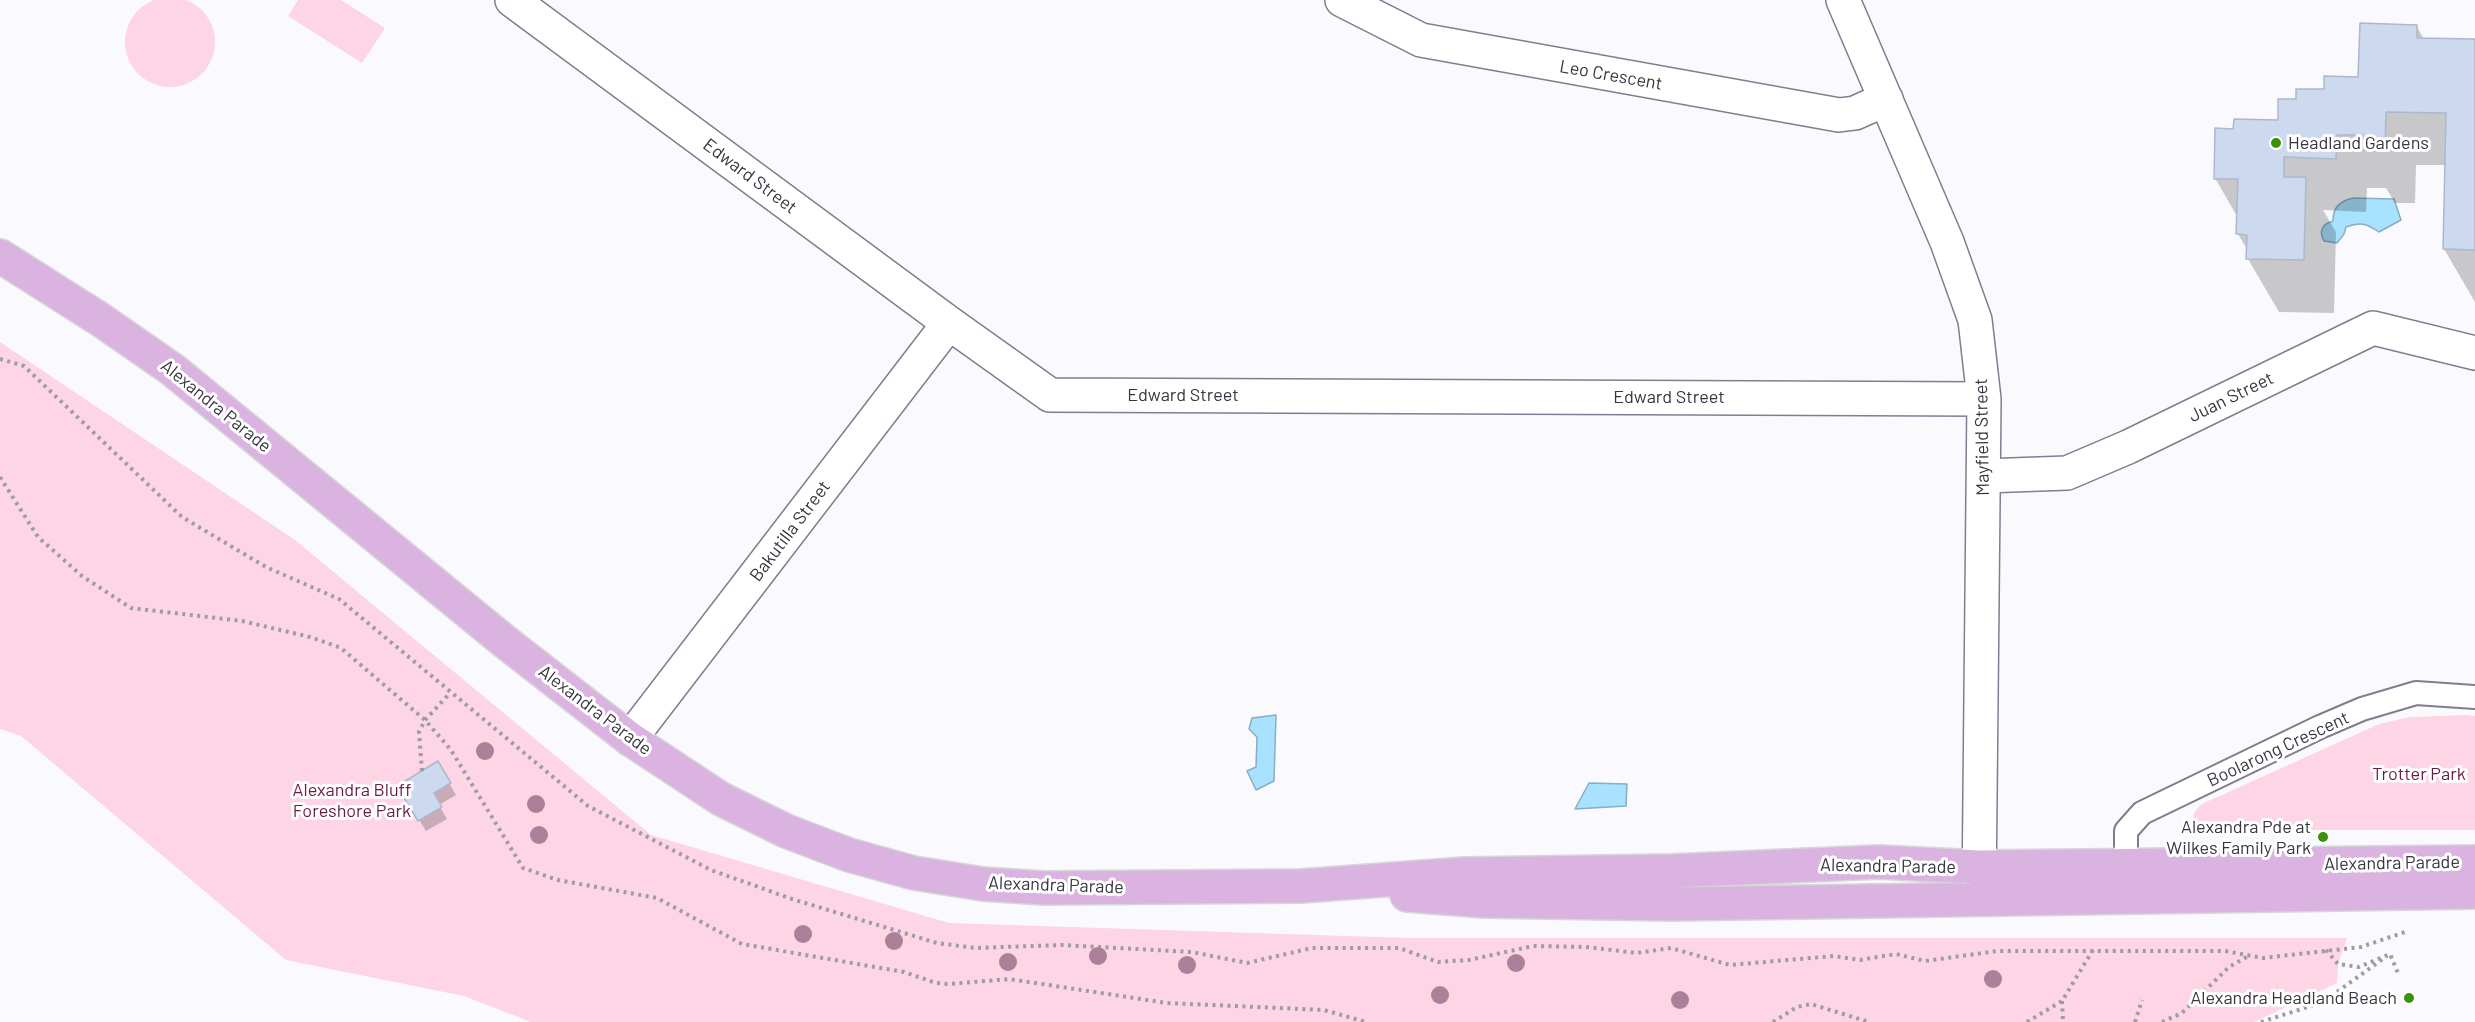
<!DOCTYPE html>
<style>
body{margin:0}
canvas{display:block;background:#fafafe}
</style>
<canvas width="2475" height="1022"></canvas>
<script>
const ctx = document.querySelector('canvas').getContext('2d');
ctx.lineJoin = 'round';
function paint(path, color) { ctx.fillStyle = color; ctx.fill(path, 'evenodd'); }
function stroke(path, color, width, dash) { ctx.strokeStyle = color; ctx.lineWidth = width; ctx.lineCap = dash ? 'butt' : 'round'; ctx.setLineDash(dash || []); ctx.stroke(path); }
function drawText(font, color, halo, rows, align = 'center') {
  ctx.font = font + ' Barlow,sans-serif'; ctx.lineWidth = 6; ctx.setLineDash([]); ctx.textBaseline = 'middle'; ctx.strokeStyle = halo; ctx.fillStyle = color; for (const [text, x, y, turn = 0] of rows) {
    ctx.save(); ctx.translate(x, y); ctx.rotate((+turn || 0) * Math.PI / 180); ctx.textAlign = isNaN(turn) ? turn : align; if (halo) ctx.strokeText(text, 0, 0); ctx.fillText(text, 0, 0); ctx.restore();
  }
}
const green = new Path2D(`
 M125 42a45 45 0 1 1 90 0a45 45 0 1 1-90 0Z
 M 298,0 L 341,0 L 385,28 L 362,63 L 288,16 Z
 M 0,342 L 295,540 L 651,835 L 949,923 L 1408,938 L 2347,938 L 2338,964 L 2337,983 L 2254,1022 L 531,1022 L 464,996 L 286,960 L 21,736 L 0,729 Z
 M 2466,715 L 2475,716 L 2475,830 L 2200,830 C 2188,821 2193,810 2204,803 L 2379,724 L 2410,717 Z`);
const water = new Path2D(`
 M 2353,198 L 2394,199 L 2401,220 L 2379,232 C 2366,223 2360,222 2346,227 L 2344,234 L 2337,243 L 2324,241 C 2318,230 2323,224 2333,221 C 2333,207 2340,201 2353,198 Z
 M 1276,715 L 1274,781 L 1256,790 L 1247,771 L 1256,767 L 1257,737 L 1249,729 L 1252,718 Z
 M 1589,783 L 1627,784 L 1626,806 L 1575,809 Z`);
const shadow = new Path2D(`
 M 2417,27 L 2424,39 L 2475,40 L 2475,302 L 2444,249 L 2446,165 L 2416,165 L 2415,203 L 2395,203 L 2386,188 L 2367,188 L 2366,212 L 2323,210 L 2336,232 L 2334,313 L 2279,312 L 2248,259 L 2248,251 L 2238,234 L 2238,218 L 2215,178 L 2235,130 L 2279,121 L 2297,100 L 2360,78 Z
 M 438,764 L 456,795 L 439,805 L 447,819 L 426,831 L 399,787 Z`);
const building = new Path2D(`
 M 2360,23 L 2417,25 L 2417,38 L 2475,39 L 2475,250 L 2443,249 L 2446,113 L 2386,112 L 2385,151 L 2362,150 L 2363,135 L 2337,135 L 2336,159 L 2284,157 L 2284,177 L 2306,177 L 2304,260 L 2246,259 L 2247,235 L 2236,234 L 2238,179 L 2214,179 L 2215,128 L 2233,129 L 2234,119 L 2278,120 L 2278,99 L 2296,99 L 2296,89 L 2324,89 L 2324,76 L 2358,77 Z
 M 438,761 L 451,783 L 434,793 L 442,807 L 418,821 L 397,786 Z`);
const path = new Path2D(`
 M 0,359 L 24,366 L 182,517 L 266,567 L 339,599 L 588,806 L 711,870 L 792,899 L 937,943 L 975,948 L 1062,945 L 1192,952 L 1247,963 L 1312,948 L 1399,948 L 1438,962 L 1469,960 L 1533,946 L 1586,947 L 1637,953 L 1671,948 L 1730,965 L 1834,956 L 1860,960 L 1896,954 L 1925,961 L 1997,951 L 2225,951 L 2263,958 L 2361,947 L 2405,932
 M 0,477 L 38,537 L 82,576 L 131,608 L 242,621 L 310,637 L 341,648 L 425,720 L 451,750 L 523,868 L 558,880 L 657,898 L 742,944 L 904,972 L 936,983 L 949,984 L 1009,979 L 1167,1003 L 1324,1010 L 1366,1022
 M 422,771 L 419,732 L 425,720 L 450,693
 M 2326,950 L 2338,964 L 2359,967 L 2390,954 L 2398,973
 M 2062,1001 L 2063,1022
 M 1773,1022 L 1797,1007 L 1811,1004 L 1869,1022
 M 2027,1022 L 2062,1001 L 2093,950
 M 2135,1022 L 2142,1000
 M 2162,1022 L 2182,1013 L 2229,967 L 2250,955
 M 2261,1022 L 2323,1002 L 2387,956`);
const lane = new Path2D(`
 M 2126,866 L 2126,831 L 2142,813 L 2320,727 L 2362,709 L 2416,693 L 2475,697`);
const street = new Path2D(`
 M 512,0 L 949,323 L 1050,395 L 1984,399
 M 1342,0 L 1421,40 L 1839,115 L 1855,113 L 1886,99
 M 1843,0 L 1947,242 L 1975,320 L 1984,399 L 1979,895
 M 1984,476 L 2067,473 L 2128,447 L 2373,328 L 2475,353
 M 630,739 L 949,323`);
const primary = new Path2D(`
 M 0,256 L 101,320 L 173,370 L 504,641 L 630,739 L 721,799 L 786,831 L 849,855 L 914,873 L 983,884 L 1044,888 L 1301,886 L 1465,874 L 1671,871 L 1879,862 L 1979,867 L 2475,862
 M 1407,895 L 1485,901 L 1671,904 L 2475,892`);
const trees = [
 [485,751],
 [536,804],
 [539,835],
 [803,934],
 [894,941],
 [1098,956],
 [1008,962],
 [1516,963],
 [1187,965],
 [1993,979],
 [1440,995],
 [1680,1000]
];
const markers = [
 [2276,143,6,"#389307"],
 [2323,837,6,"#389307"],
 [2409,998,6,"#389307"]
];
const streetNames = [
 ["Leo Crescent",1611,75,10],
 ["Edward Street",750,176,37],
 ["Edward Street",1183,395],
 ["Edward Street",1669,397],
 ["Juan Street",2231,397,-26],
 ["Alexandra Parade",216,406,39],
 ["Mayfield Street",1982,437,-91],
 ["Bakutilla Street",790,531,-53],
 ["Alexandra Parade",595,710,37],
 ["Boolarong Crescent",2278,749,-25],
 ["Alexandra Parade",2392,863,-1],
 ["Alexandra Parade",1888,866,1],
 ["Alexandra Parade",1056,885,2]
];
const poiNames = [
 ["Headland Gardens",2288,143,"left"],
 ["Alexandra Pde at",2311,827],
 ["Wilkes Family Park",2311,848],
 ["Alexandra Headland Beach",2397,998]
];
const parkNames = [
 ["Trotter Park",2419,774],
 ["Alexandra Bluff",352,790],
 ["Foreshore Park",352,811]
];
paint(green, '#fdd5e5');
paint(water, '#a9e2fe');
stroke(water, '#87aec5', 1.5);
paint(shadow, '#0003');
paint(building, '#ccd9ee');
stroke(building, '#acb8cc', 1.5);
stroke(lane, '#807d92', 26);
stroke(street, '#807d92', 36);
stroke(primary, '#d7d7d9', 36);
stroke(path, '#9d9ca3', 4, [3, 4.5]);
stroke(lane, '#fff', 22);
stroke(street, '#fff', 33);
stroke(primary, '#dab3e0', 33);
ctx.fillStyle = '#ab8098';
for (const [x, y] of trees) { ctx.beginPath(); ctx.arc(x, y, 9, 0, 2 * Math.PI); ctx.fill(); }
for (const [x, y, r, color] of markers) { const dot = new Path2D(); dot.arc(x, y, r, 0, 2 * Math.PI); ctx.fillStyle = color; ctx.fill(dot); stroke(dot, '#fff', 2); }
drawText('18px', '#37353f', '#fff', streetNames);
drawText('18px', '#37353f', '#fff', poiNames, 'right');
drawText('18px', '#6a1d44', '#fff', parkNames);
</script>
